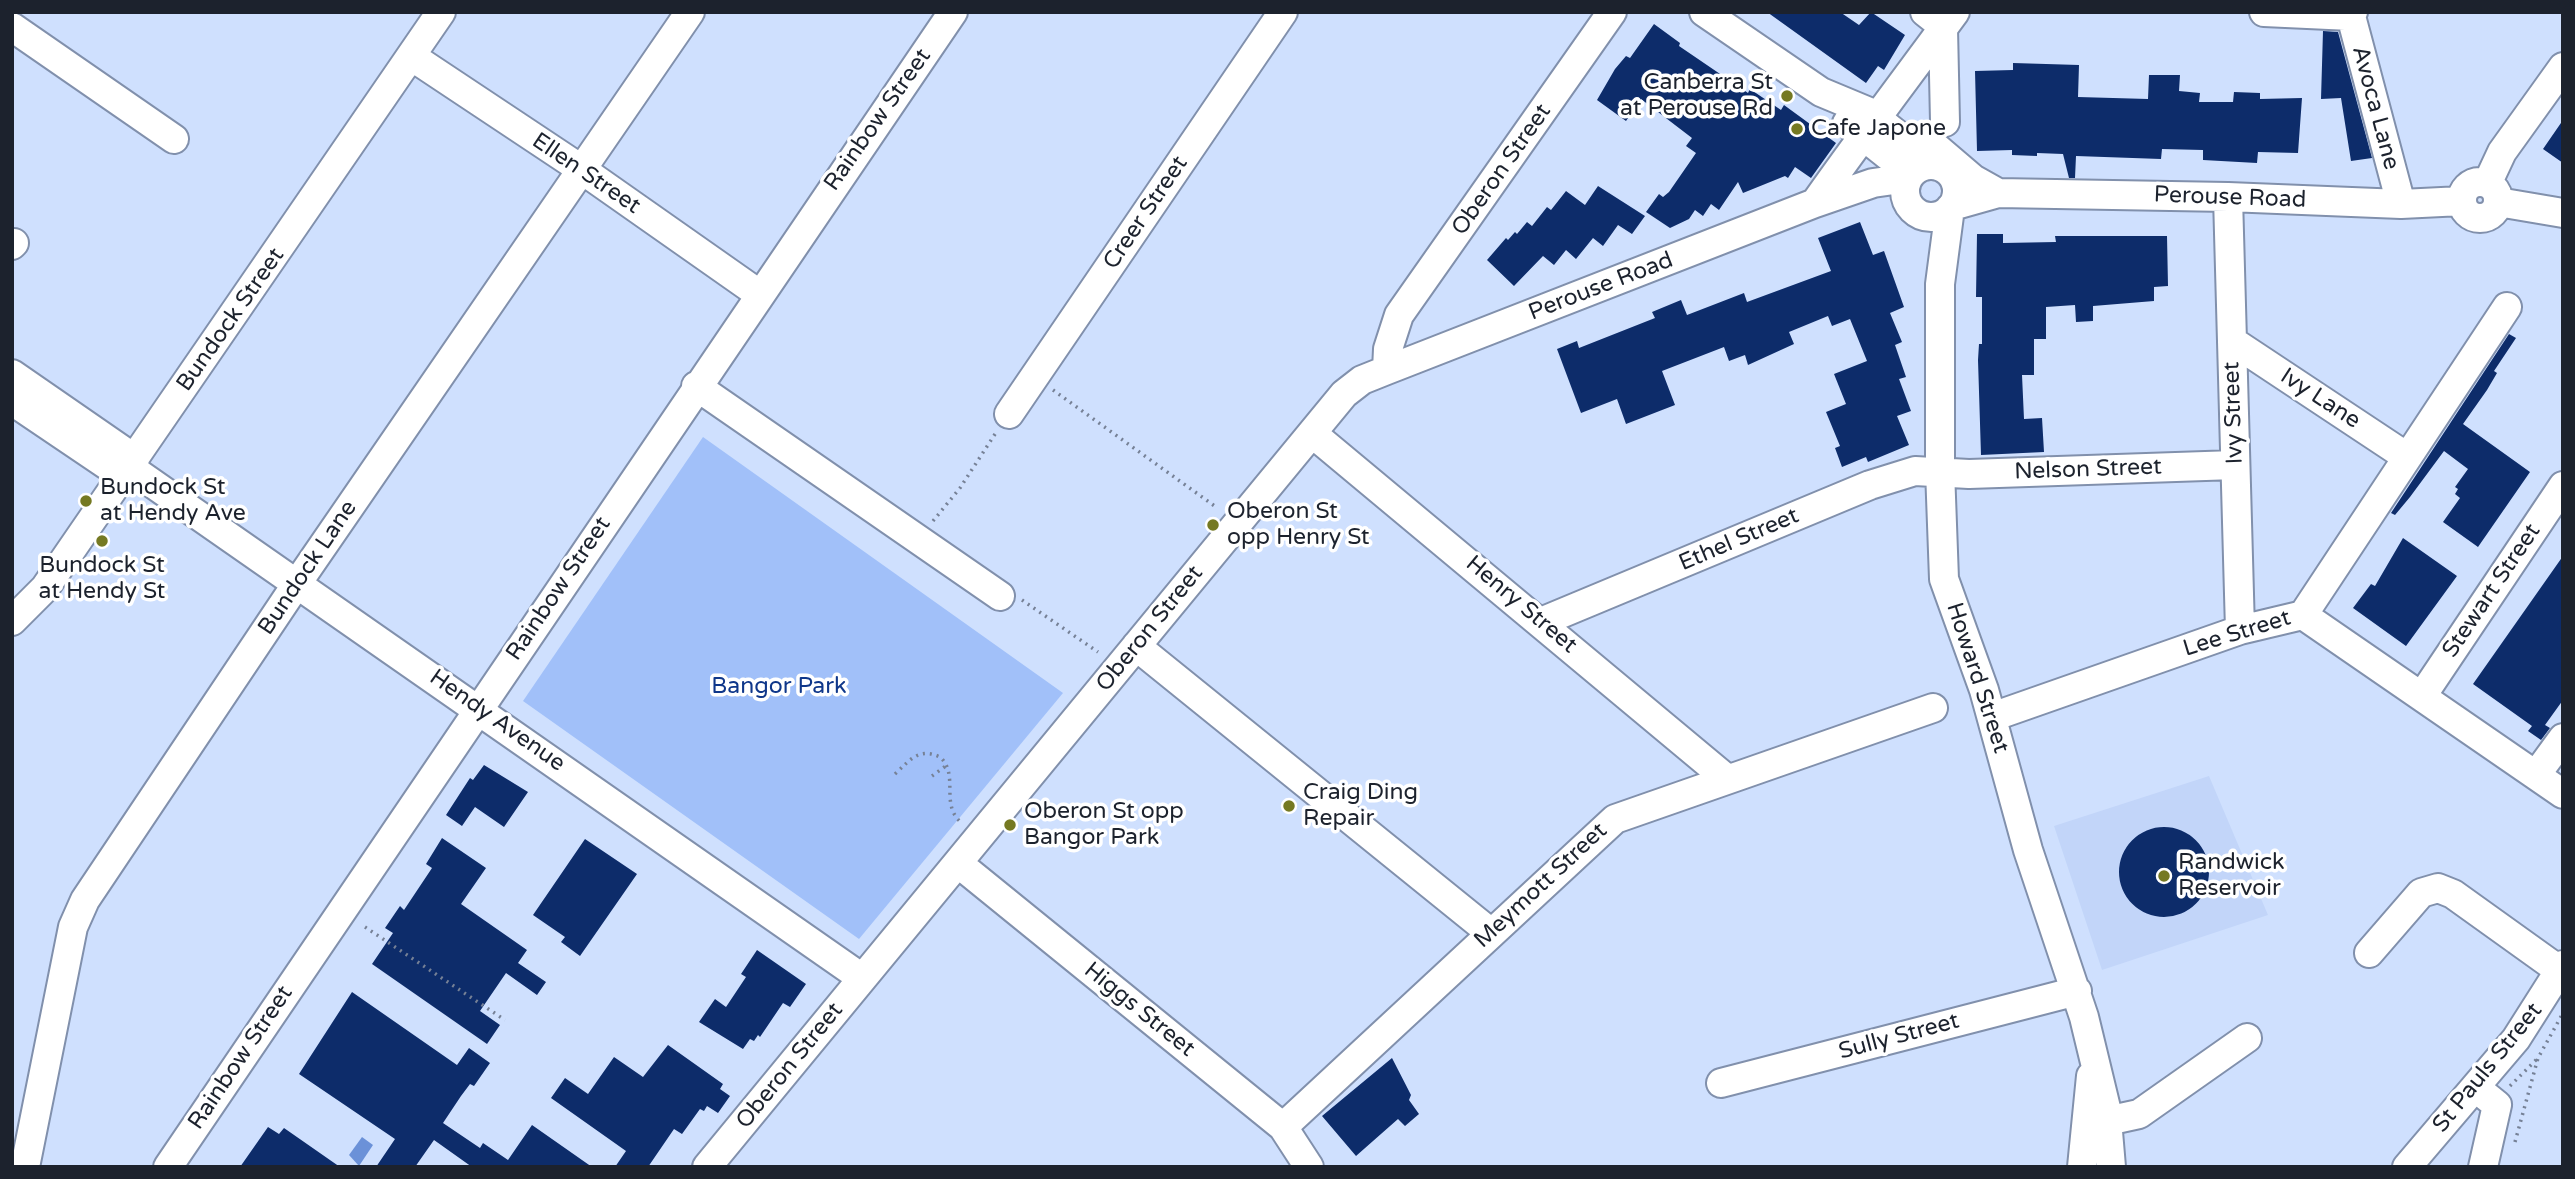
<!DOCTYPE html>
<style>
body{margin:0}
#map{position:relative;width:2575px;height:1179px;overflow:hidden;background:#cfe0fe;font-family:"Varela Round",sans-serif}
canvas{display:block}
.frame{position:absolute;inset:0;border:14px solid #1c222d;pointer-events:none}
</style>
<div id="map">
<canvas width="2575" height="1179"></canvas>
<div class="frame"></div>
</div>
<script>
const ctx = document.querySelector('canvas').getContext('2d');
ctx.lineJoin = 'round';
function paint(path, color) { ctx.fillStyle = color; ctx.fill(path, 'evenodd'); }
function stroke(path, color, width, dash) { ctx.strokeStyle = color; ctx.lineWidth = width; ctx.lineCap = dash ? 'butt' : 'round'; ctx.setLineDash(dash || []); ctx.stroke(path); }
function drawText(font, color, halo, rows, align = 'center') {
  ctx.font = font + ' "Varela Round",sans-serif'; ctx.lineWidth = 7; ctx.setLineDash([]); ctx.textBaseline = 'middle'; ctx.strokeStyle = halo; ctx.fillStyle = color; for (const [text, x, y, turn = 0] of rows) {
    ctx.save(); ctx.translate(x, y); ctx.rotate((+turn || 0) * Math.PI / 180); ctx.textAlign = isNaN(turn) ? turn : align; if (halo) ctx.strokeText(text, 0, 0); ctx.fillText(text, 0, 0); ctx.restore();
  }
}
const built = new Path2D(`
 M 2209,776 L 2268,915 L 2102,970 L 2054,826 Z`);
const green = new Path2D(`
 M 703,437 L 1063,693 L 859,939 L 523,701 Z`);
const water = new Path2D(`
 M 362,1137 L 373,1145 L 359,1166 L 349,1155 Z`);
const building = new Path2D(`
 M 1767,12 L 1840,12 L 1859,25 L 1871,12 L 1905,35 L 1884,70 L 1878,66 L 1866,83 Z
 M 1654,24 L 1680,43 L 1679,46 L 1748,93 L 1750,89 L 1781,110 L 1784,105 L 1836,143 L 1811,178 L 1795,167 L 1788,178 L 1785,176 L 1743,193 L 1738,182 L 1719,210 L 1711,204 L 1703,216 L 1695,210 L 1689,219 L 1670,228 L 1646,212 L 1659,194 L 1663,197 L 1669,192 L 1696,153 L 1686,146 L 1692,138 L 1641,99 L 1626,121 L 1597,100 L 1615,69 L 1626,56 L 1630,58 Z
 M 2323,31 L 2338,32 L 2372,158 L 2351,161 L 2341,98 L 2321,99 Z
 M 2013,63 L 2079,65 L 2078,97 L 2148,99 L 2149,75 L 2180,75 L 2179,91 L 2200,93 L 2199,102 L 2233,102 L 2234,92 L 2260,93 L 2260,99 L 2302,98 L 2298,153 L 2258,152 L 2257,163 L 2203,160 L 2203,150 L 2162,149 L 2161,159 L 2076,156 L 2075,178 L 2069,178 L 2063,154 L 2037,153 L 2037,156 L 2012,155 L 2012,150 L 1977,151 L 1975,71 L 2013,70 Z
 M 2563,120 L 2563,163 L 2543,149 Z
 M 1598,186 L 1645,216 L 1632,234 L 1618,225 L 1603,246 L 1593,238 L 1576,259 L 1566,250 L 1554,265 L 1543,256 L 1514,286 L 1487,260 L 1506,238 L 1508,240 L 1515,232 L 1517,234 L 1527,222 L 1532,226 L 1547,207 L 1551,210 L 1566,191 L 1585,205 Z
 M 1860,222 L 1873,255 L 1884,251 L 1904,307 L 1890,313 L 1902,342 L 1895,345 L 1906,377 L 1899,379 L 1911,411 L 1897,416 L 1909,445 L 1868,462 L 1866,457 L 1842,467 L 1835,448 L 1840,446 L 1826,412 L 1846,404 L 1834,374 L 1867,361 L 1850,319 L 1832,326 L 1828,316 L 1789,332 L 1794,344 L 1748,365 L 1745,355 L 1729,361 L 1724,347 L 1662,371 L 1675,405 L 1626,424 L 1617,399 L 1581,413 L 1557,349 L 1577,341 L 1579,348 L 1655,318 L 1652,312 L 1681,300 L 1687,315 L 1744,293 L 1747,302 L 1831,271 L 1818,238 Z
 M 1977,234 L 2003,234 L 2003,243 L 2056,242 L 2055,236 L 2167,236 L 2168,286 L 2154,287 L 2154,301 L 2093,306 L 2093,321 L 2076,322 L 2075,305 L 2046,307 L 2046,339 L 2034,339 L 2034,375 L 2022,375 L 2024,419 L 2042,418 L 2044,452 L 1981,455 L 1978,360 L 1979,344 L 1982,344 L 1982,297 L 1976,297 Z
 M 2509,334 L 2516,338 L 2494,371 L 2497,373 L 2487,390 L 2463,424 L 2530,472 L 2478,547 L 2443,522 L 2460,498 L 2455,494 L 2458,489 L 2455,487 L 2468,469 L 2444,451 L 2410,497 L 2395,515 L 2391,513 Z
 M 2403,538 L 2457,576 L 2406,646 L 2353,608 L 2371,584 L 2375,586 Z
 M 2563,556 L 2563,700 L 2545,725 L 2550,728 L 2541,740 L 2528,731 L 2532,726 L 2473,684 Z
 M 484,765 L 528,792 L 504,827 L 475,807 L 462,826 L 446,815 L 470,778 L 473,780 Z
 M2119 872a45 45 0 1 1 90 0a45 45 0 1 1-90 0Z
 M 442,838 L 486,868 L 461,904 L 527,950 L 518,963 L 546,982 L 537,995 L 506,973 L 480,1011 L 500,1025 L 487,1044 L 372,964 L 393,933 L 385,928 L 400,906 L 404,910 L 432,868 L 426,864 Z
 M 585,839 L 637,874 L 580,956 L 561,942 L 565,937 L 533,915 Z
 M 757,950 L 806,984 L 790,1007 L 783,1003 L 760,1037 L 758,1035 L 754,1041 L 750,1039 L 743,1049 L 699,1022 L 715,999 L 726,1007 L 746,977 L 741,974 Z
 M 352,992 L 457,1065 L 469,1048 L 490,1063 L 474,1086 L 470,1084 L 461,1096 L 443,1123 L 480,1148 L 483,1143 L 508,1160 L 532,1125 L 592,1167 L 472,1167 L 434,1140 L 415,1167 L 376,1167 L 395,1139 L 299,1074 Z
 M 668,1045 L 723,1084 L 720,1089 L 730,1096 L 718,1113 L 707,1106 L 704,1111 L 700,1109 L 682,1134 L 674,1129 L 648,1167 L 615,1167 L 626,1151 L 551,1098 L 565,1078 L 588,1094 L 614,1057 L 643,1077 Z
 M 1392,1058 L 1411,1095 L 1409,1100 L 1419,1114 L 1405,1126 L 1398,1119 L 1356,1156 L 1322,1116 Z
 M 268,1127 L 279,1134 L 284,1128 L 340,1167 L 240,1167 Z`);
const path = new Path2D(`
 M 1053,390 L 1216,507
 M 933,521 L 960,488 L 997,431
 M 1022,600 L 1098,652
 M 895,774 C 910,760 919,747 940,757 C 960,775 939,805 962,823
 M 932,776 L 947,765
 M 365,927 L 505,1020
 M 2510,1086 L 2537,1059
 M 2515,1142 L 2538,1058 L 2563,1013`);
const minor = new Path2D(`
 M 1704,12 L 1821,92 L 1869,112 L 1935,165
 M 1925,12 L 1944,27
 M 2264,12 L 2351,16
 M 2353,12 L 2351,16 L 2401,204
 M 12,27 L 174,139
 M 1943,28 L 1945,122
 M 411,56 L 581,169 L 759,294
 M 1847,123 L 1901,166 L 1909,177
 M 1925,138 L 1973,179 L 1998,193
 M1905 191a26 26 0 1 1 52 0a26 26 0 1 1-52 0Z
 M2462 200a18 18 0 1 1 36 0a18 18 0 1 1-36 0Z
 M 2488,182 L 2502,152 L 2563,67
 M 2228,197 L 2240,630
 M 2498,202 L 2563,213
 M 1815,203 C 1860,139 1908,76 1955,12
 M 1952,206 L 1998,193 L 2228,197 L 2401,204 L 2462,201
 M 1950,208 L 1940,284 L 1940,470 L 1944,579 L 1984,690 L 2028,850 L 2084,1017 L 2106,1108 L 2111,1167
 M 12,245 L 14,243
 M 2232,341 L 2407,457
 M 1387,370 L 1388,349 L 1399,315 L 1612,12
 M 12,374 L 135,459
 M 696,386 L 1000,596
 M 12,401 L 123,476
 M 1009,414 L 1283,12
 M 1313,434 L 1727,779
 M 129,467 L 862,978
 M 2303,615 L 2507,307
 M 12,621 L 45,588 L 441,12
 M 1541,622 L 1870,485 L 1915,471 L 1969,474 L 2235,465
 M 1136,646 L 1491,933
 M 2422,696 L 2563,486
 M 1992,717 L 2240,630 L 2303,615 L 2563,794
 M 2536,775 L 2563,738
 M 959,864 L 1283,1127 L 1309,1167
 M 2369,953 L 2421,893 L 2438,888 L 2453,894 L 2559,970
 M 1721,1083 L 2077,991
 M 2476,1088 L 2497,1105 L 2483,1167
 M 2107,1121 L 2139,1114 L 2247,1038
 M 1283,1127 L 1615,819 L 1933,708
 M 25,1167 L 73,927 L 85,900 L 298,582 L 690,12
 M 168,1167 L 953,12
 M 707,1167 L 1344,394 L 1362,380 L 1387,370 L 1815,203 L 1873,183 L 1908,178
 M 2082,1167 L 2091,1076
 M 2407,1167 L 2516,1039 L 2563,965`);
const markers = [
 [1787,96,7,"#757922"],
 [1797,129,7,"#757922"],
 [86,501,7,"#757922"],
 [1213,525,7,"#757922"],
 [102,541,7,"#757922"],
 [1289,806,7,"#757922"],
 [1010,825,7,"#757922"],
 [2164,876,7,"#757922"]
];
const poiNames = [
 ["Canberra St",1773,83,"right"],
 ["at Perouse Rd",1773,109,"right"],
 ["Cafe Japone",1811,129],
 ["Bundock St",100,488],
 ["at Hendy Ave",100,514],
 ["Oberon St",1227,512],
 ["opp Henry St",1227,538],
 ["Bundock St",102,566,"center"],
 ["at Hendy St",102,592,"center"],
 ["Craig Ding",1303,793],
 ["Repair",1303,819],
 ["Oberon St opp",1024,812],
 ["Bangor Park",1024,838],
 ["Randwick",2178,863],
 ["Reservoir",2178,889]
];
const streetNames = [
 ["Avoca Lane",2375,108,75],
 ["Rainbow Street",878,120,-55],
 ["Oberon Street",1502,170,-55],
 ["Ellen Street",586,174,34],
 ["Perouse Road",2230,198,2],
 ["Creer Street",1146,213,-56],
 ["Perouse Road",1601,287,-21],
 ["Bundock Street",231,320,-55],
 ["Ivy Lane",2320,399,33],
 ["Ivy Street",2234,413,-92],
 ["Nelson Street",2088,470,-2],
 ["Ethel Street",1739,540,-23],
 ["Bundock Lane",308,568,-56],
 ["Rainbow Street",559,589,-56],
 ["Stewart Street",2492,591,-56],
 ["Henry Street",1521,605,40],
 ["Oberon Street",1150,629,-51],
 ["Lee Street",2237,634,-17],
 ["Howard Street",1977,678,72],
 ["Hendy Avenue",497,721,35],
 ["Meymott Street",1541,886,-43],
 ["Higgs Street",1139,1010,39],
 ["Sully Street",1899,1037,-15],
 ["Rainbow Street",241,1058,-56],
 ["Oberon Street",790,1066,-51],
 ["St Pauls Street",2488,1068,-51]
];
const parkNames = [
 ["Bangor Park",779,687]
];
paint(built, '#c2d5f9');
paint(green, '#a1c0f9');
paint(water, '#6b91d8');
paint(building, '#0d2c6a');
stroke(minor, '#8190ac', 32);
stroke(path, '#768196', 3.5, [2, 5]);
stroke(minor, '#fff', 28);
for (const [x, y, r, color] of markers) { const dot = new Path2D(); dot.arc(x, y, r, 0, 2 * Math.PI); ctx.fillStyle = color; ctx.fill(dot); stroke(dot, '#fff', 2.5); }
drawText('23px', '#1c222d', '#fff', poiNames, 'left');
drawText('23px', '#1c222d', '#fff', streetNames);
drawText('23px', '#0f378a', '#fff', parkNames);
</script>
